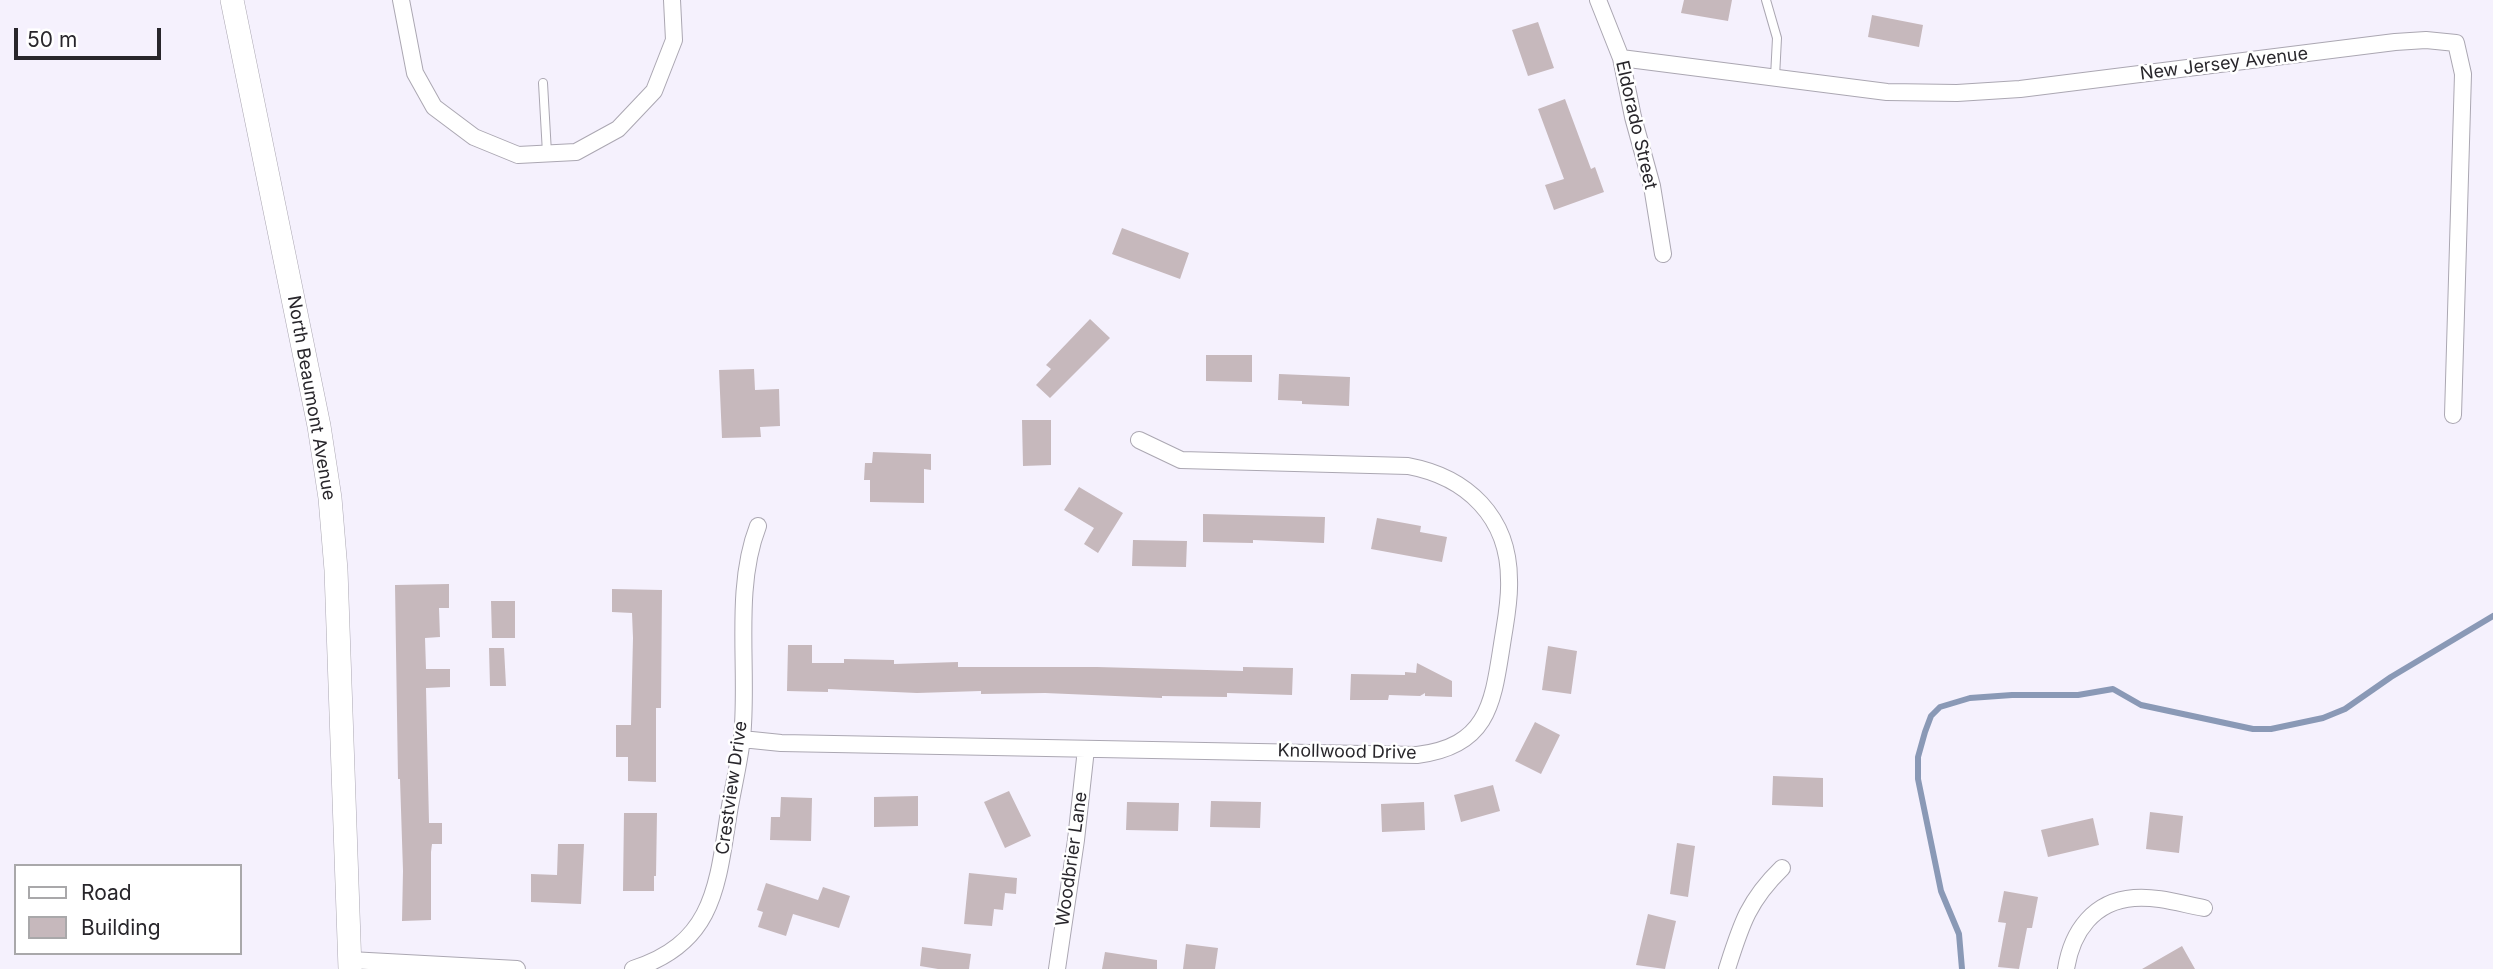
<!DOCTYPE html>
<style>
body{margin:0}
#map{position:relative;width:2493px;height:969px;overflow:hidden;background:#f5f1fd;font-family:Inter,sans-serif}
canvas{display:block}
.legend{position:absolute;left:14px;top:864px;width:228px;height:91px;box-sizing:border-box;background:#fff;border:2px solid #a9a8aa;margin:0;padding:9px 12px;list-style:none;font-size:21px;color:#28262b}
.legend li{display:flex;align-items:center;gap:14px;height:35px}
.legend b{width:35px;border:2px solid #a9a8aa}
.scale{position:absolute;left:14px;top:28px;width:147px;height:32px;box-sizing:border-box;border:4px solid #28262b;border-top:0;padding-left:9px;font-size:21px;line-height:24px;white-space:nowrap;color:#28262b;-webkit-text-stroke:5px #fff;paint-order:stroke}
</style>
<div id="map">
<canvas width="2493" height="969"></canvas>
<ul class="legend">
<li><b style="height:9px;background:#fff"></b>Road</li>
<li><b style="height:19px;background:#c6b8bc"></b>Building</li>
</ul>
<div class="scale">50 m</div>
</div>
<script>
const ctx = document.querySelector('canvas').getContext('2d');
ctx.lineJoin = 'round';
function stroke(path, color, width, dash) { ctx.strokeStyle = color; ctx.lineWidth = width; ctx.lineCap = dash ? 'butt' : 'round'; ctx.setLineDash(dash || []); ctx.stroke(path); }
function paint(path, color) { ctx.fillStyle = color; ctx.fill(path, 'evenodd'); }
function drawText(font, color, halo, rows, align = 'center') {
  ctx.font = font + ' Inter,sans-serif'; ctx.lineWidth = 5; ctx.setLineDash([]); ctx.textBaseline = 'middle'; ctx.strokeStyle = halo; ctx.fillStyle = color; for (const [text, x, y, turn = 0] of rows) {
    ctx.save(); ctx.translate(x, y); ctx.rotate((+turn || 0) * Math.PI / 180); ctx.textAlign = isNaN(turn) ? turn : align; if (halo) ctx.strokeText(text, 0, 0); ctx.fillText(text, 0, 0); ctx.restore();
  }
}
const stream = new Path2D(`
 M 1962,969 L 1959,934 L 1941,891 L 1918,779 L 1918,757 L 1925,732 L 1931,716 L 1940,707 L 1970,698 L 2012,695 L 2078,695 L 2113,689 L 2141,705 L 2253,729 L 2271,729 L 2323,718 L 2345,709 L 2391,677 L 2493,616`);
const building = new Path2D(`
 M 1684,0 L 1732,0 L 1728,21 L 1681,13 Z
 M 1872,15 L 1923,25 L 1919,47 L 1868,37 Z
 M 1538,22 L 1554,68 L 1528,76 L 1512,30 Z
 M 1565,99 L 1591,169 L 1595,167 L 1604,192 L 1554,210 L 1545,185 L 1564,179 L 1538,109 Z
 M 1122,228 L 1189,253 L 1180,279 L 1112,254 Z
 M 1090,319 L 1110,338 L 1050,398 L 1036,385 L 1051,369 L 1046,365 Z
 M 1206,355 L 1252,355 L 1252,382 L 1206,381 Z
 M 754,369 L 755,390 L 779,389 L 780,426 L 760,427 L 761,437 L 722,438 L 719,370 Z
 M 1279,374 L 1350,377 L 1349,406 L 1302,404 L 1302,401 L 1278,400 Z
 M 1022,420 L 1051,420 L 1051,465 L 1023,466 Z
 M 873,452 L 931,454 L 931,470 L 924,469 L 924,503 L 870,502 L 870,480 L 864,480 L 865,463 L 872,463 Z
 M 1079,487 L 1123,513 L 1098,553 L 1084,544 L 1094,528 L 1064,510 Z
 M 1203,514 L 1325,517 L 1324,543 L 1253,540 L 1253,543 L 1203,542 Z
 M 1377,518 L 1421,526 L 1420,532 L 1447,537 L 1442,562 L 1371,549 Z
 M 1133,540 L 1187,541 L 1186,567 L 1132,566 Z
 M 449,584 L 449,608 L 439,608 L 440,637 L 425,638 L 426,669 L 450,669 L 450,687 L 426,688 L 429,823 L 442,823 L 442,844 L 432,844 L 431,852 L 431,920 L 402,921 L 403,871 L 400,779 L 398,779 L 395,585 Z
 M 612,589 L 662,590 L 661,708 L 656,708 L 656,782 L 628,781 L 628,757 L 616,757 L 616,725 L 631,725 L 633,638 L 632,613 L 612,612 Z
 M 491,601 L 515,601 L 515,638 L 492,638 Z
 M 788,645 L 812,645 L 812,663 L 844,663 L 844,659 L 894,660 L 894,664 L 958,662 L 958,667 L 1097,667 L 1243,671 L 1243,667 L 1293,668 L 1292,695 L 1227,693 L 1227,697 L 1162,696 L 1162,698 L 1045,693 L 981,694 L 981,691 L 917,693 L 828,689 L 828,692 L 787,691 Z
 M 1548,646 L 1577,651 L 1571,694 L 1542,690 Z
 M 489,648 L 504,648 L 506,686 L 490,686 Z
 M 1417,663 L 1452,681 L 1452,697 L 1425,696 L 1425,693 L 1420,696 L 1389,695 L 1388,700 L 1350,700 L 1351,674 L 1405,675 L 1405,672 L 1416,673 Z
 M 1535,722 L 1560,735 L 1541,774 L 1515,761 Z
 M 1773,776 L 1823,778 L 1823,807 L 1772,805 Z
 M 1493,785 L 1500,811 L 1461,822 L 1454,795 Z
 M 1009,791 L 1031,836 L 1005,848 L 984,802 Z
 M 918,796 L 918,826 L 874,827 L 874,797 Z
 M 781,797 L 812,798 L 811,841 L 770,840 L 771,817 L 780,817 Z
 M 1211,801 L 1261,802 L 1260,828 L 1210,827 Z
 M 1127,802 L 1179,803 L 1178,831 L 1126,830 Z
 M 1424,802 L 1425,830 L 1382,832 L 1381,804 Z
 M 2150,812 L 2183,816 L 2179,853 L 2146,849 Z
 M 624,813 L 657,813 L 656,876 L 654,876 L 654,891 L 623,891 Z
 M 2093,818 L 2099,845 L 2048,857 L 2041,830 Z
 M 1677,843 L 1695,846 L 1688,897 L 1670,894 Z
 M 558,844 L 584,844 L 581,904 L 531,902 L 531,874 L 557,875 Z
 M 969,873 L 1017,878 L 1016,894 L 1005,893 L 1003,910 L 994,909 L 992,926 L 964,924 Z
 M 766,883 L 818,900 L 823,887 L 850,896 L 839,928 L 793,914 L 786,936 L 758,927 L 763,912 L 757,910 Z
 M 2004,891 L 2038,897 L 2032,928 L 2027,928 L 2019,969 L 1998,967 L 2006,923 L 1998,922 Z
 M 1648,914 L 1676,921 L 1665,969 L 1636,965 Z
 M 1186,944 L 1218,948 L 1215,969 L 1183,969 Z
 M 2182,946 L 2195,969 L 2142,969 Z
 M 922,947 L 971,954 L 969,969 L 938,969 L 920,966 Z
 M 1105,952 L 1157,960 L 1157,969 L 1102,969 Z`);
const lane = new Path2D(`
 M 1766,0 L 1777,38 L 1775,77
 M 543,83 L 547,153`);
const street = new Path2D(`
 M 401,0 L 415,73 L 434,107 L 474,137 L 518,155 L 576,152 L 618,129 L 654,91 L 674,40 L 672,0
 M 1598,0 L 1621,58 L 1633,117 L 1652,186 L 1663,254
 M 1621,58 L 1887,92 L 1957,93 L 2020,89 L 2395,42 L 2426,40 L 2456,43 L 2463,74 L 2453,415
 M 742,739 L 781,743 L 1417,755 C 1491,746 1493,700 1503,638 C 1506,619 1510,599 1509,580 C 1509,517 1467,477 1408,466 L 1181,460 L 1139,440
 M 350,960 L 517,969
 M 633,969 C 712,944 717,889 728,818 C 732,791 739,765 742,738 C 749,671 733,590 758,526
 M 1057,969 L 1076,840 L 1086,749
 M 1727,969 C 1741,925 1748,901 1782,868
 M 2066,969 C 2072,931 2094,901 2134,898 C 2157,896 2182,904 2204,908`);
const secondary = new Path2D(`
 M 232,0 L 319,426 L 330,498 L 336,570 L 350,969`);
const streetNames = [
 ["New Jersey Avenue",2224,64,-7],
 ["Eldorado Street",1636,125,77],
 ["North Beaumont Avenue",311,398,80],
 ["Knollwood Drive",1347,752,1],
 ["Crestview Drive",732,788,-82],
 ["Woodbrier Lane",1072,859,-82]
];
stroke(stream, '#8a99b6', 6);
paint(building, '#c6b8bc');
stroke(lane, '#aba7b2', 10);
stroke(street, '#aba7b2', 18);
stroke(secondary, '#aba7b2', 24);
stroke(lane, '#fff', 8);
stroke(street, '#fff', 16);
stroke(secondary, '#fff', 23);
drawText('18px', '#28262b', '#fff', streetNames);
</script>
